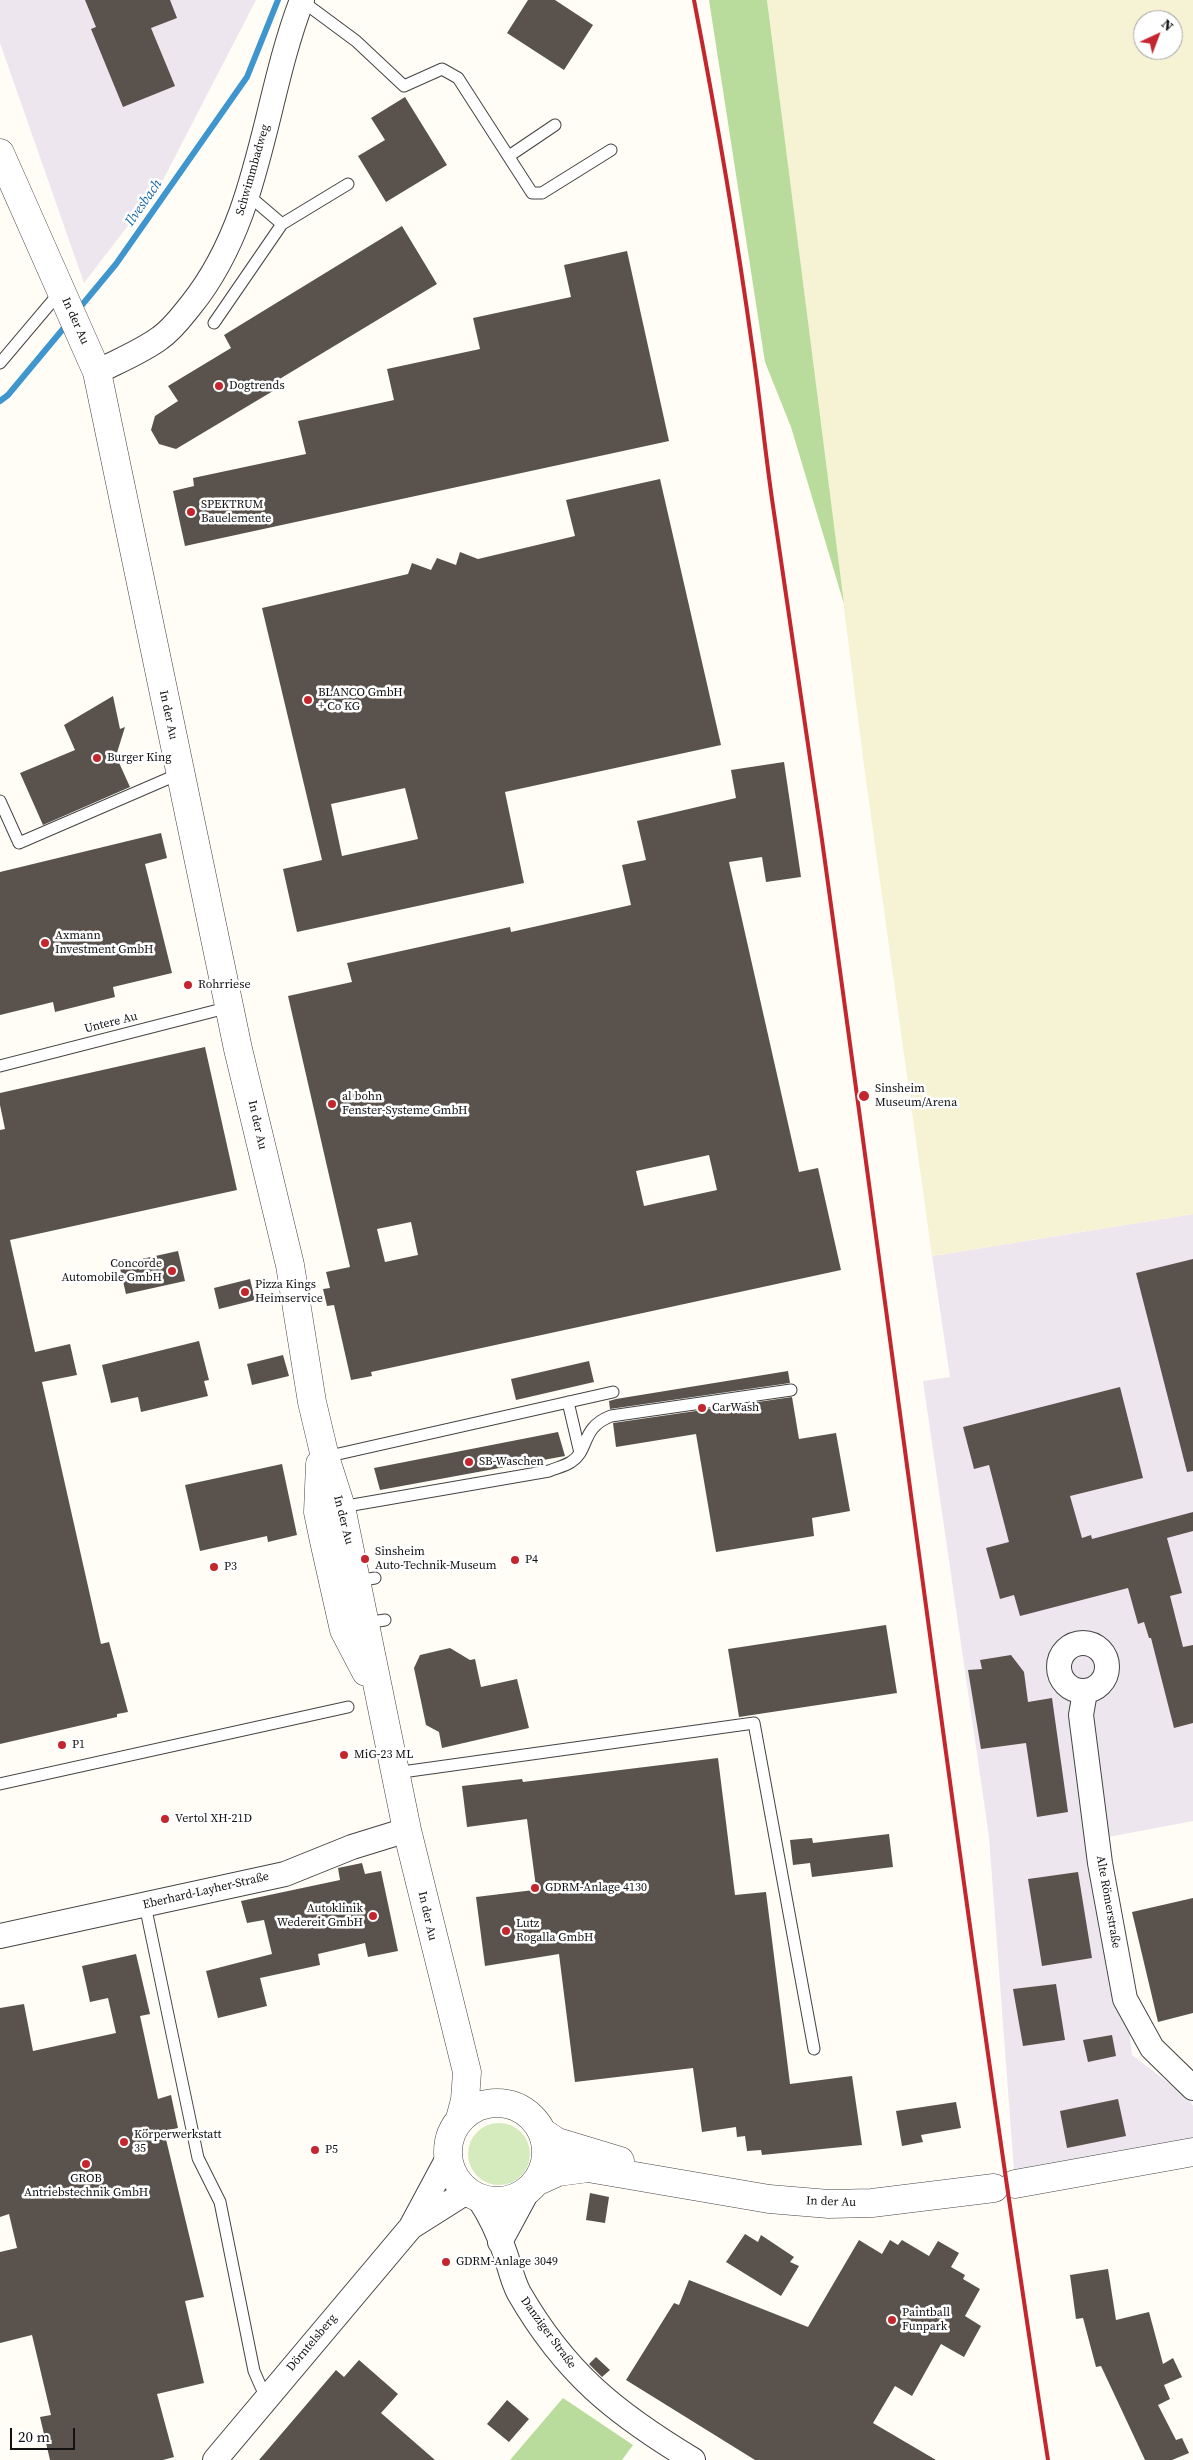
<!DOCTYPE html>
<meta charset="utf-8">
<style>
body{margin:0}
#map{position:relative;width:1193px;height:2460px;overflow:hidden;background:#fffdf5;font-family:"Source Serif 4",serif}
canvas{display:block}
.north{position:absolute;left:1133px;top:10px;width:50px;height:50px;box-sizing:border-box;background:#fff;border:1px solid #a0a0a0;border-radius:50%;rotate:43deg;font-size:14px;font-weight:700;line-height:20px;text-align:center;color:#111}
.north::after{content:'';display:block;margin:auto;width:18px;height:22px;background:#c4262e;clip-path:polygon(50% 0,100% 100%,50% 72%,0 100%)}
.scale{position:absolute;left:10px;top:2428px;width:65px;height:22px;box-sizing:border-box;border:2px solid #111;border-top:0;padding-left:6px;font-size:15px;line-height:18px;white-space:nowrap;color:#111;-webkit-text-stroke:4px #fff;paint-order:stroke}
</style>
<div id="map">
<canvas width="1193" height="2460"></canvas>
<div class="north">N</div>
<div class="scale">20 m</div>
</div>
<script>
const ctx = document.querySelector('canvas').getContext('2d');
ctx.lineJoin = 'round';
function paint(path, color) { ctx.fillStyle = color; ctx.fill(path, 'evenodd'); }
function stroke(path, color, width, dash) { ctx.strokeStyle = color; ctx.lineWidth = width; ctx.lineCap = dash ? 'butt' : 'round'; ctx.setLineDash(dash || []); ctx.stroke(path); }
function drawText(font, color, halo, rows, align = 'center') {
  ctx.font = font + ' "Source Serif 4",serif'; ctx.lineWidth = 5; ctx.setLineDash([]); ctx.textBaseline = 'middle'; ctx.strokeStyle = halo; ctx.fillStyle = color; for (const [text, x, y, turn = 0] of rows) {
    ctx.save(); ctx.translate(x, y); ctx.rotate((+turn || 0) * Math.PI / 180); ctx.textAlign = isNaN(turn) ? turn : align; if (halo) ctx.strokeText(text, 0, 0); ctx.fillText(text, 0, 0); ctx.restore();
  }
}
const industrial = new Path2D(`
 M 0,0 L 256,0 L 163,180 L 84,283 L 0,43 Z
 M 1193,1214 L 1193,1821 L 1108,1837 L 1132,2055 L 1187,2097 L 1193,2106 L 1193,2152 L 1015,2184 L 989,1837 L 923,1381 L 950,1377 L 932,1256 Z`);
const farmland = new Path2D(`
 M 767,0 L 1193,0 L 1193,1214 L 932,1256 L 864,766 ZM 1143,20 L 1173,20 L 1173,50 L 1143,50 Z`);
const green = new Path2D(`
 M468 2154a31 31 0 1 1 62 0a31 31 0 1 1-62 0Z`);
const forest = new Path2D(`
 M 709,0 L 767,0 L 844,604 L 791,427 L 765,362 Z
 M 563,2398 L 633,2445 L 622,2460 L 510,2460 Z`);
const stream = new Path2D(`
 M 77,311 L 116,264 L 247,77 L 278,0
 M 0,401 L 8,395 L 68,323`);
const building = new Path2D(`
 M 85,0 L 170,0 L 177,18 L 151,28 L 175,86 L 123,107 L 91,29 L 96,27 Z
 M 528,0 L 555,0 L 593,25 L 564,70 L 507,33 Z
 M 405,97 L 447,165 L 386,202 L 358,156 L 385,140 L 371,118 Z
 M 402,226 L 437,284 L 268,386 L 273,391 L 176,449 L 159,444 L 151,430 L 155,416 L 178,401 L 168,386 L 231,348 L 224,335 Z
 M 627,251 L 669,441 L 185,546 L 173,491 L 194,486 L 193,478 L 306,454 L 298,421 L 394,400 L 387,369 L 480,349 L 473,318 L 571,297 L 564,265 Z
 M 660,479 L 721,745 L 505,792 L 524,883 L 297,932 L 283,869 L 322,860 L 262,608 L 408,574 L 412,563 L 431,570 L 437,558 L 456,565 L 460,552 L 478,559 L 575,536 L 566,500 ZM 405,788 L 418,839 L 342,856 L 331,804 Z
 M 113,696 L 120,729 L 125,727 L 116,756 L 130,787 L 43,825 L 20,773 L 75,750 L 64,725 Z
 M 784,762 L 801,877 L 766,882 L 762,857 L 729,862 L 799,1172 L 818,1168 L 841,1270 L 371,1372 L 372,1376 L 351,1380 L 334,1305 L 327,1306 L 323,1289 L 330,1288 L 326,1272 L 350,1267 L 288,996 L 352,982 L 347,963 L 510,927 L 511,932 L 631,905 L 622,865 L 646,860 L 637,821 L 736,798 L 731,770 ZM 709,1155 L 717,1190 L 644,1206 L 636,1171 ZM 411,1222 L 418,1255 L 385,1262 L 377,1229 Z
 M 161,833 L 167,858 L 145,864 L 172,973 L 113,987 L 115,997 L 55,1012 L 53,1002 L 0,1015 L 0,872 Z
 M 205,1047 L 237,1190 L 10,1240 L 35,1352 L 70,1344 L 77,1375 L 42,1382 L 101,1644 L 109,1642 L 128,1712 L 117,1714 L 117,1717 L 0,1744 L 0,1130 L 5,1129 L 0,1105 L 0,1093 Z
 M 178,1251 L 185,1281 L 126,1294 L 119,1264 Z
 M 1193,1259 L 1193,1471 L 1187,1472 L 1136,1273 Z
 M 250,1279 L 255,1300 L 219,1309 L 214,1288 Z
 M 199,1341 L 209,1380 L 204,1381 L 208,1396 L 141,1412 L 138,1397 L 111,1403 L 102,1365 Z
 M 283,1355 L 289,1376 L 252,1385 L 247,1364 Z
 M 589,1361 L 594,1382 L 516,1400 L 511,1379 Z
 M 788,1371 L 790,1383 L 610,1409 L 609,1401 L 616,1399 Z
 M 1120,1387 L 1143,1478 L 1070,1496 L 1082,1538 L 1091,1535 L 1092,1539 L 1193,1512 L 1193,1531 L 1167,1538 L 1182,1593 L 1170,1596 L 1183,1647 L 1193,1645 L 1193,1723 L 1174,1728 L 1151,1638 L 1149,1638 L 1144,1622 L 1138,1624 L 1128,1588 L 1020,1616 L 1014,1595 L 1000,1599 L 986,1548 L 1009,1542 L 989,1465 L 974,1469 L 963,1427 Z
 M 792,1397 L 799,1439 L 836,1433 L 850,1511 L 812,1518 L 814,1536 L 716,1552 L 696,1434 L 616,1447 L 613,1423 Z
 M 558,1432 L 565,1456 L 380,1490 L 374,1468 Z
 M 282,1464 L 297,1535 L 268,1542 L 267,1536 L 200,1551 L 185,1485 Z
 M 886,1625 L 897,1693 L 739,1717 L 728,1649 Z
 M 450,1648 L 470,1660 L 475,1659 L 481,1687 L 517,1679 L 529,1728 L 442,1748 L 439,1732 L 426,1725 L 414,1668 L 420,1655 Z
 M 1011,1655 L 1024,1672 L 1028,1702 L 1052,1698 L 1068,1812 L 1037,1817 L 1026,1743 L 981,1749 L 968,1670 L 982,1669 L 980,1660 Z
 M 718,1758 L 735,1895 L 766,1892 L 790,2084 L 852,2076 L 862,2145 L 762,2155 L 761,2150 L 747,2151 L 745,2136 L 737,2137 L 736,2127 L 702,2132 L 693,2068 L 575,2082 L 559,1954 L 485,1966 L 476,1897 L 534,1890 L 533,1887 L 536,1887 L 527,1819 L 467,1827 L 462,1786 L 522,1779 L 523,1782 Z
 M 889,1834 L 893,1867 L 812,1877 L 810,1863 L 793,1865 L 790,1840 L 812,1838 L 813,1843 Z
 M 362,1863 L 365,1874 L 381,1871 L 398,1951 L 368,1957 L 365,1943 L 318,1954 L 320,1965 L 260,1978 L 267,2006 L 218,2018 L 206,1971 L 272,1954 L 264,1920 L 247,1923 L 241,1901 L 340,1880 L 338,1868 Z
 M 1078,1872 L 1092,1958 L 1042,1966 L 1028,1879 Z
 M 1193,1898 L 1193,2013 L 1158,2022 L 1132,1912 Z
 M 136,1954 L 150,2014 L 140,2016 L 158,2099 L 171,2095 L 178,2128 L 164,2131 L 204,2297 L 185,2301 L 204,2383 L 157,2394 L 174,2457 L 163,2460 L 50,2460 L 40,2417 L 51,2415 L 32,2335 L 0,2343 L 0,2252 L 17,2248 L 9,2214 L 0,2217 L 0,2008 L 24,2004 L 33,2051 L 116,2033 L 108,1998 L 90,2002 L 82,1966 Z
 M 1056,1984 L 1065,2040 L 1023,2046 L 1013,1989 Z
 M 1112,2035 L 1116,2056 L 1088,2062 L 1083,2040 Z
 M 1118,2099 L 1126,2136 L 1067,2148 L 1060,2111 Z
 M 956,2102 L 961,2128 L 921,2135 L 923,2142 L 902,2146 L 896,2111 Z
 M 590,2193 L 609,2197 L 605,2223 L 586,2220 Z
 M 745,2234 L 758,2242 L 761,2235 L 794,2257 L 790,2262 L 799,2266 L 781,2296 L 726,2262 Z
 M 859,2240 L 882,2254 L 890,2240 L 898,2245 L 902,2240 L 929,2256 L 938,2241 L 959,2253 L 951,2267 L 965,2275 L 963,2279 L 980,2289 L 965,2316 L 981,2326 L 964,2357 L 941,2344 L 912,2396 L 895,2386 L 873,2423 L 936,2460 L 755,2460 L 626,2380 L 674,2303 L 679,2305 L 689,2280 L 808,2327 Z
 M 1108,2269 L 1116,2320 L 1149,2312 L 1163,2364 L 1173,2358 L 1182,2377 L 1164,2385 L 1170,2399 L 1158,2405 L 1176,2440 L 1182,2438 L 1189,2453 L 1172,2460 L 1145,2460 L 1101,2366 L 1096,2367 L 1083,2318 L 1076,2319 L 1070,2275 Z
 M 596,2357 L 610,2370 L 602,2377 L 589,2364 Z
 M 359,2360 L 398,2394 L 381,2413 L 435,2460 L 259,2460 L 336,2370 L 344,2377 Z
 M 507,2400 L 529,2419 L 509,2442 L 487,2424 Z`);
const service = new Path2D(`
 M 302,1 L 356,41 L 404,86 L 442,69 L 458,78 L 532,193 L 542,193 L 611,150
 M 509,156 L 555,125
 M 248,195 L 282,224 L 348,184
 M 214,323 L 282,224
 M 0,363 L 60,292
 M 0,801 L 19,843 L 181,773
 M 0,1066 L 230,1007
 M 568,1402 L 580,1453
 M 325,1457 L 613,1392
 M 341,1507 L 549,1471 C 556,1468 565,1466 571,1462 C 590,1450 580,1428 611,1416 L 791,1390
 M 357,1581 L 375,1578
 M 365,1623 L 385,1620
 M 395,1773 L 754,1723 L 814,2049
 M 0,1784 L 348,1707
 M 145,1905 L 198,2158 L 220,2202 L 254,2371 L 261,2387 L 269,2395`);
const minor = new Path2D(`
 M 97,372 C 118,361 141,352 160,338 C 173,329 182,316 191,305 C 261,218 263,101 302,0
 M1059 1667a24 24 0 1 1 48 0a24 24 0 1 1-48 0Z
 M 1085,1692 L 1081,1715 L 1100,1863 L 1125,1999 L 1152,2048 L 1193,2088
 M 0,1936 L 285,1874 L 352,1847 L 407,1830
 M 479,2199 C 490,2215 499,2235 505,2253 C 510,2267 512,2280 519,2293 C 565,2373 615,2413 693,2460
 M 411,2227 L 460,2196 L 470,2194
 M 500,2242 L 527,2192
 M 215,2460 L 411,2227 L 448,2158`);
const tertiary = new Path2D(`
 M 0,153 L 97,372 L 238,1049 L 290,1265 L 312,1402 L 325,1457 L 341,1507 L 407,1830 L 467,2072 L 465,2100 L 460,2119
 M 320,1464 L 318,1512 L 324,1541 L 344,1630 L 366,1672
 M448 2152a49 49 0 1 1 98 0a49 49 0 1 1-98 0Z
 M 542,2132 L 557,2142 L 620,2161
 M 538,2181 L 558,2172 L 588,2168 L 769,2199 L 829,2204 L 872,2203 L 994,2188
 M 1015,2184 L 1193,2152`);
const rail = new Path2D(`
 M 694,0 C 716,114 736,230 752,345 C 760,398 765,452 773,506 C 789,617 806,728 822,840 C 897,1380 965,1921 1048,2460`);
const markers = [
 [219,386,5,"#c4262e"],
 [191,512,5,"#c4262e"],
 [308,700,5,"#c4262e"],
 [97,758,5,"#c4262e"],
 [45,943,5,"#c4262e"],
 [188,985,5,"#c4262e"],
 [864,1096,6,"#c4262e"],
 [332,1104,5,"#c4262e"],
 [172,1271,5,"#c4262e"],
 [245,1292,5,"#c4262e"],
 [702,1408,5,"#c4262e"],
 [469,1462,5,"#c4262e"],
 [365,1559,5,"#c4262e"],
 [515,1560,5,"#c4262e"],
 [214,1567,5,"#c4262e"],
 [62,1745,5,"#c4262e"],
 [344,1755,5,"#c4262e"],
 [165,1819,5,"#c4262e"],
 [535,1888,5,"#c4262e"],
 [373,1916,5,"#c4262e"],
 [506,1931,5,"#c4262e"],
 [124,2142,5,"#c4262e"],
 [315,2150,5,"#c4262e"],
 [86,2164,5,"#c4262e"],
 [446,2262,5,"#c4262e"],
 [892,2320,5,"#c4262e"]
];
const streetNames = [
 ["Schwimmbadweg",253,170,-74],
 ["In der Au",75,321,66],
 ["In der Au",168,715,78],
 ["Untere Au",111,1023,-14],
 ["In der Au",257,1125,77],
 ["In der Au",343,1520,76],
 ["Eberhard-Layher-Straße",206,1891,-13],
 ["Alte Römerstraße",1108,1902,80],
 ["In der Au",427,1916,77],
 ["In der Au",831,2202,2],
 ["Danziger Straße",548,2333,54],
 ["Dörntelsberg",312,2343,-50]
];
const poiNames = [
 ["Dogtrends",229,386],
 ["SPEKTRUM",201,505],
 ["Bauelemente",201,519],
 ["BLANCO GmbH",318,693],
 ["+ Co KG",318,707],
 ["Burger King",107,758],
 ["Axmann",55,936],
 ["Investment GmbH",55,950],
 ["Rohrriese",198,985],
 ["Sinsheim",875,1089],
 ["Museum/Arena",875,1103],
 ["al bohn",342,1097],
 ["Fenster-Systeme GmbH",342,1111],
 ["Concorde",162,1264,"right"],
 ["Automobile GmbH",162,1278,"right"],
 ["Pizza Kings",255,1285],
 ["Heimservice",255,1299],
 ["CarWash",712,1408],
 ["SB-Waschen",479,1462],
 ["Sinsheim",375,1552],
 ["Auto-Technik-Museum",375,1566],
 ["P4",525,1560],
 ["P3",224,1567],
 ["P1",72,1745],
 ["MiG-23 ML",354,1755],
 ["Vertol XH-21D",175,1819],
 ["GDRM-Anlage 4130",545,1888],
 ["Autoklinik",363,1909,"right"],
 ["Wedereit GmbH",363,1923,"right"],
 ["Lutz",516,1924],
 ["Rogalla GmbH",516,1938],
 ["Körperwerkstatt",134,2135],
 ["35",134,2149],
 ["P5",325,2150],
 ["GROB",86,2179,"center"],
 ["Antriebstechnik GmbH",86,2193,"center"],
 ["GDRM-Anlage 3049",456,2262],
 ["Paintball",902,2313],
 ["Funpark",902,2327]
];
const waterNames = [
 ["Ilvesbach",144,203,-55]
];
paint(industrial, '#eee6ef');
paint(farmland, '#f6f3d4');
paint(green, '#d5ebbd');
paint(forest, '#b9dc9c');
stroke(stream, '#3f96cf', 6);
paint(building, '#5a524d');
stroke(service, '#444', 13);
stroke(minor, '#444', 26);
stroke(tertiary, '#444', 29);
stroke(service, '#fff', 11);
stroke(minor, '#fff', 24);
stroke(tertiary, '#fff', 28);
stroke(rail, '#c4262e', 4);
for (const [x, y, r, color] of markers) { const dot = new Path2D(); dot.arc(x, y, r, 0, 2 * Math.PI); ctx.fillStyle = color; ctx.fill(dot); stroke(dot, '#fff', 2); }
drawText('12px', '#111', '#fff', streetNames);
drawText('12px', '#111', '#fff', poiNames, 'left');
drawText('italic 14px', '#1768a6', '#fff', waterNames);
</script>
